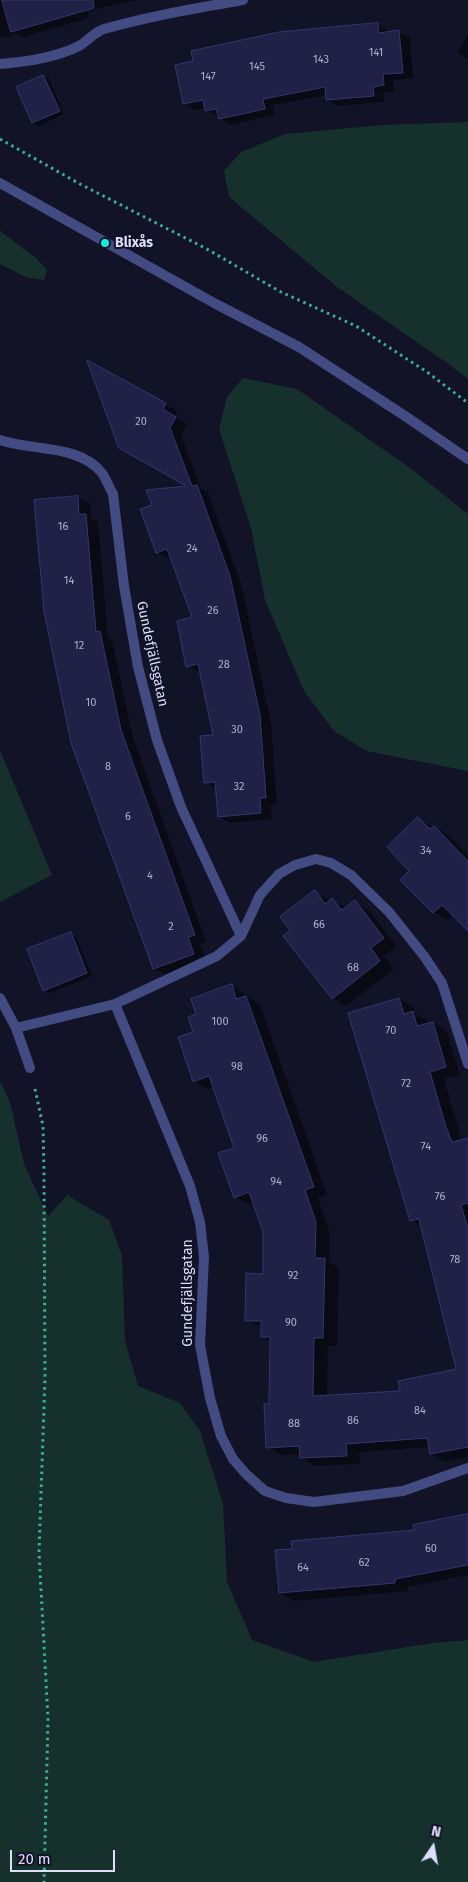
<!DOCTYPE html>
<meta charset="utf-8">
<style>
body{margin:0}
#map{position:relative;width:468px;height:1882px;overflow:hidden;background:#131327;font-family:"Fira Sans",sans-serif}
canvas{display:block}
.north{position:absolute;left:408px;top:1822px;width:50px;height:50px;-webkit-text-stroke:4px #131327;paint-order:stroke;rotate:12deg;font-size:14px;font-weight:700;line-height:20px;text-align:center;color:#dcdefc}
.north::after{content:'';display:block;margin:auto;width:18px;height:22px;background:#dcdefc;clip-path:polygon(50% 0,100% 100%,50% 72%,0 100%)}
.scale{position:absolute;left:10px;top:1850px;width:105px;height:22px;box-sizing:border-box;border:2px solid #dcdefc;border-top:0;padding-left:6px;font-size:15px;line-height:18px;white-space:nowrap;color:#dcdefc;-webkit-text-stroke:4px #131327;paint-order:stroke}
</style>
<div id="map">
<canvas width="468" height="1882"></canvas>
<div class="north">N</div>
<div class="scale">20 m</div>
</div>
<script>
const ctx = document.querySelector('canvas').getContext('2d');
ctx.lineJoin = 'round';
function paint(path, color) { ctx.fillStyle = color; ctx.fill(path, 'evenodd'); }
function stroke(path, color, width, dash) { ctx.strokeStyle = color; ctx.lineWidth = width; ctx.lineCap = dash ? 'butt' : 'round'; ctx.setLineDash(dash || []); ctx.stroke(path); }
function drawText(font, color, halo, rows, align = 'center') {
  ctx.font = font + ' "Fira Sans",sans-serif'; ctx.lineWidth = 4; ctx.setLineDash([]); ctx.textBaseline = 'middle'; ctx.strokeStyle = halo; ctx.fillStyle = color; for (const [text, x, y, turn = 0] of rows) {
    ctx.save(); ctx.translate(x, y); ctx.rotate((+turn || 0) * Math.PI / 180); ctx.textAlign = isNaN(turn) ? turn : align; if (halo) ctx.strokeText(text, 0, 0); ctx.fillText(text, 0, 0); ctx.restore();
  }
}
const green = new Path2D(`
 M 468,122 L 468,379 L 447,363 L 337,287 L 229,197 L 224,171 L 241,152 L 285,134 L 382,125 Z
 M 0,231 L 35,257 L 47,270 L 44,280 L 26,277 L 0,264 Z
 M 243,378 L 297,389 L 410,468 L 468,514 L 468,771 L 367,751 L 334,731 L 304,691 L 265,600 L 251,528 L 219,429 L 227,397 Z
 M 0,750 L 52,875 L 0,902 Z
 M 0,1081 L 10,1102 L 24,1164 L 48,1216 L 67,1195 L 109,1220 L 122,1255 L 125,1341 L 138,1386 L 180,1403 L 200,1431 L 223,1504 L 227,1582 L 252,1640 L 314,1662 L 432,1643 L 468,1640 L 468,1882 L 0,1882 Z`);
const shadow = new Path2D(`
 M 0,0 L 137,0 L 87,11 L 89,18 L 23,37 L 17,33 L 3,38 L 0,36 Z
 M 378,25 L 388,31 L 388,33 L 399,32 L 410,38 L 413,78 L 393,80 L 394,91 L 383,92 L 384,102 L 338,106 L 328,100 L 327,95 L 273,105 L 275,115 L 230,125 L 220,118 L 219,116 L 217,116 L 206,110 L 206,108 L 195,110 L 184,104 Z
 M 468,34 L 468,59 L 457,53 Z
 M 43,76 L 49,79 L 64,114 L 39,126 L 33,123 L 17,88 Z
 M 89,362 L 177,411 L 174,417 L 187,424 L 181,435 L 201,489 L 208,493 L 241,584 L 271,723 L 277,804 L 271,804 L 272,819 L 230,823 L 219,816 L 216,788 L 205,782 L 215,736 L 201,672 L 187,666 L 193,618 L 171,558 L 168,559 L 157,552 L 190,487 Z
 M 77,497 L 90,504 L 91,518 L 98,522 L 108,638 L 112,640 L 133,738 L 206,942 L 200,944 L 206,961 L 166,975 L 154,968 L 73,742 Z
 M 418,819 L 448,835 L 468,856 L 468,930 L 453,915 L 448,920 L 434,912 L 411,871 Z
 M 315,892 L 330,901 L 332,900 L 347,908 L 355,902 L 369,910 L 397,947 L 384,956 L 394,969 L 346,1006 L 332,998 L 292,930 Z
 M 70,934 L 76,937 L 92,976 L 50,993 L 44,990 Z
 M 232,986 L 260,1005 L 327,1195 L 318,1198 L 329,1231 L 329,1262 L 339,1268 L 337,1346 L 328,1346 L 327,1397 L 402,1392 L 457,1370 L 422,1227 L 411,1220 L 399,999 L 413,1007 L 415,1014 L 427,1020 L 428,1024 L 433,1023 L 447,1031 L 460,1075 L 444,1079 L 462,1141 L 468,1140 L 468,1457 L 445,1462 L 431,1454 L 430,1447 L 359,1452 L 360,1464 L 315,1466 L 301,1457 L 301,1454 L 282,1455 L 268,1447 L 271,1342 L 262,1336 L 262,1328 L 247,1320 L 264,1275 L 264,1232 L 254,1203 L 249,1205 L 235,1197 L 236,1148 L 214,1087 L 208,1089 L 194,1081 L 195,1033 L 198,1015 Z
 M 468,1515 L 468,1575 L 408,1587 L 408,1591 L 294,1601 L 280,1593 L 416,1531 Z`);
const building = new Path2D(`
 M 2,0 L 93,0 L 94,8 L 11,32 Z
 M 378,23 L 379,33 L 399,30 L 403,73 L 383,74 L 384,85 L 373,87 L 374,96 L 326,100 L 325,87 L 263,99 L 265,109 L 219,119 L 216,109 L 205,111 L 203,100 L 183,104 L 175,65 L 193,61 L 191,51 L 279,32 Z
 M 43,75 L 60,111 L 32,123 L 16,87 Z
 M 87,360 L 166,403 L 163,409 L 176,417 L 170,428 L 192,486 L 197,485 L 230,576 L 260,715 L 266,798 L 260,798 L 261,813 L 218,817 L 215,782 L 204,783 L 200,736 L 213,735 L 198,664 L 186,667 L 177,621 L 192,617 L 167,549 L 156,553 L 140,509 L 152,505 L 146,490 L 186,486 L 119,448 Z
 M 78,496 L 79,514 L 86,514 L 96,632 L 100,631 L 121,730 L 195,935 L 188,937 L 194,954 L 153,969 L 71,743 L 44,611 L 34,500 Z
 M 418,817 L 430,829 L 434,826 L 468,861 L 468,931 L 442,905 L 433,913 L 400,880 L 409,871 L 387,847 Z
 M 315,890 L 325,904 L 332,898 L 342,910 L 355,900 L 384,938 L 371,948 L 380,961 L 332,999 L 283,936 L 290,930 L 280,917 Z
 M 71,932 L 87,973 L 43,991 L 27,949 Z
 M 232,984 L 236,999 L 246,996 L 314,1187 L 305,1190 L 316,1222 L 315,1258 L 325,1258 L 323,1338 L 314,1338 L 313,1396 L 400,1391 L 398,1381 L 456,1369 L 419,1219 L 410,1221 L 348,1013 L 399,998 L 404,1014 L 413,1011 L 417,1026 L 433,1022 L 446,1067 L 430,1072 L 446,1127 L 452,1142 L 468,1138 L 468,1203 L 461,1205 L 468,1229 L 468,1447 L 430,1454 L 427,1438 L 346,1444 L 347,1456 L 300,1458 L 299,1446 L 266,1448 L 264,1404 L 269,1404 L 270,1337 L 261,1337 L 261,1321 L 245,1321 L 246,1273 L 263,1274 L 263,1232 L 249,1192 L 234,1198 L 218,1153 L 234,1148 L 209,1076 L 193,1082 L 178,1037 L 193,1032 L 188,1017 L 196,1014 L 191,999 Z
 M 468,1514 L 468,1565 L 395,1579 L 395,1583 L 279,1593 L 275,1550 L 292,1549 L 291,1541 L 415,1530 L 413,1525 Z`);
const path = new Path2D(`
 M 0,139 L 80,184 L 205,248 L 281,292 L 356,326 L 427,372 L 468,403
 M 35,1089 L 43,1126 L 44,1173 L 45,1378 L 39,1552 L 48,1719 L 44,1882`);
const service = new Path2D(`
 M 0,64 C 26,62 55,58 79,46 C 87,42 94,32 104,29 C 150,16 197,8 243,0
 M 0,440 C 31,451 79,444 102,473 C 106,479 109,487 113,494 L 124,586 L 138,667 L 157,740 L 181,807 L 241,936
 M 115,1004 L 190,1186 L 200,1222 L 204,1257 L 200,1345 L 210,1398 L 221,1436 L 233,1459 L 246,1474 L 265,1491 L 286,1498 L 314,1502 L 403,1491 L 468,1468
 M 16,1028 L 115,1004 L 217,956 L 241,936 L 260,895 L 279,874 L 295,865 L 316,859 L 331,863 L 351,875 L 389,912 L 424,956 L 442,983 L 468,1064`);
const minor = new Path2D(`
 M 0,183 L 214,303 L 299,347 L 405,416 L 468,459
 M 0,998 L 16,1028 L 30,1068`);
const markers = [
 [105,243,5,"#1aead9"]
];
const numberNames = [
 ["141",376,53],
 ["143",321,60],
 ["145",257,67],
 ["147",208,77],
 ["20",141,422],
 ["16",63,527],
 ["24",192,549],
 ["14",69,581],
 ["26",213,611],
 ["12",79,646],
 ["28",224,665],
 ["10",91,703],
 ["30",237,730],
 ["8",108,767],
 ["32",239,787],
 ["6",128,817],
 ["34",426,851],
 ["4",150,876],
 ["66",319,925],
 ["2",171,927],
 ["68",353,968],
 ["100",220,1022],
 ["70",391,1031],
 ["98",237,1067],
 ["72",406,1084],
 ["96",262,1139],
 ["74",426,1147],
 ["94",276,1182],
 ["76",440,1197],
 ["78",455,1260],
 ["92",293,1276],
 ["90",291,1323],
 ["84",420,1411],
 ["86",353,1421],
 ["88",294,1424],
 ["60",431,1549],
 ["62",364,1563],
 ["64",303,1568]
];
const poiNames = [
 ["Blixås",115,243]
];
const streetNames = [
 ["Gundefjällsgatan",152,654,78],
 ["Gundefjällsgatan",188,1293,-90]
];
paint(green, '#16312b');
paint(shadow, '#0007');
paint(building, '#212047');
stroke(building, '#363570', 1);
stroke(path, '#3cb094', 3, [2.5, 4]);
stroke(service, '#424b82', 10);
stroke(minor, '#424b82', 10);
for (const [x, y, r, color] of markers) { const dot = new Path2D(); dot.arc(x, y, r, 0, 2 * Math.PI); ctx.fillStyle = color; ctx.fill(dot); stroke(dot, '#131327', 2); }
drawText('11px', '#adaecf', null, numberNames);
drawText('bold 14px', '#dcdefc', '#131327', poiNames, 'left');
drawText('14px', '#dcdefc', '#131327', streetNames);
</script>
